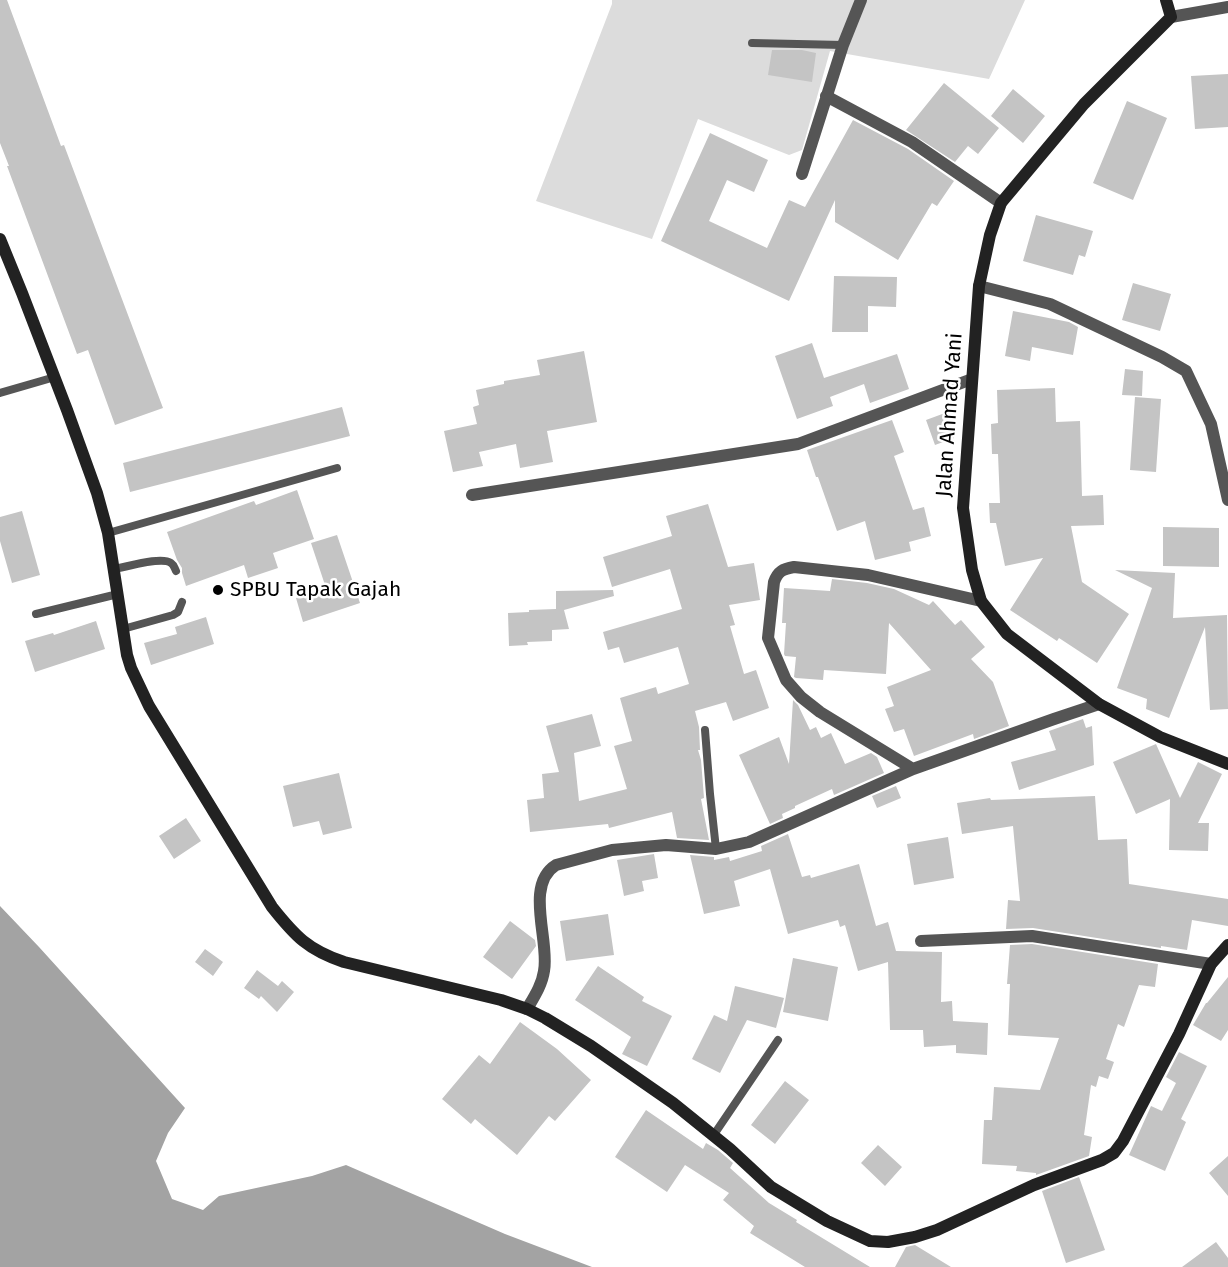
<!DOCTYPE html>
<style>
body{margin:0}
canvas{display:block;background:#fff}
</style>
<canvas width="1228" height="1267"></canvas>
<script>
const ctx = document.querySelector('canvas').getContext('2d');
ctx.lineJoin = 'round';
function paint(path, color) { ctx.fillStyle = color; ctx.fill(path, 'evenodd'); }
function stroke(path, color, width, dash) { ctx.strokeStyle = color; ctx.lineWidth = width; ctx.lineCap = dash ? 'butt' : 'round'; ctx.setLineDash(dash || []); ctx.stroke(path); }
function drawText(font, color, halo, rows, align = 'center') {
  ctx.font = font + ' "Fira Sans",sans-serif'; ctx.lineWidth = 5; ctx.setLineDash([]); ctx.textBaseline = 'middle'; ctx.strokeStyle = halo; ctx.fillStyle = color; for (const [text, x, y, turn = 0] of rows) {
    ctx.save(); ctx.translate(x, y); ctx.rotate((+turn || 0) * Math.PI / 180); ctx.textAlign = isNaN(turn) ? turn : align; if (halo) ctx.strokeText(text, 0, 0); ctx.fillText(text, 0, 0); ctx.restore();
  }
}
const green = new Path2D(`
 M 612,0 L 1025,0 L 989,79 L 830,51 L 802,150 L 789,155 L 698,119 L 652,239 L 536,201 L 612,4 Z`);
const water = new Path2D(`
 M 0,906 L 39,947 L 185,1108 L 168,1133 L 156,1161 L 172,1199 L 203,1210 L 219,1196 L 312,1176 L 346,1165 L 505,1234 L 592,1267 L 0,1267 Z`);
const building = new Path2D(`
 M 0,0 L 7,0 L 61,146 L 64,145 L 163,408 L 115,425 L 88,350 L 77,354 L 7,166 L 9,166 L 0,143 Z
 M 772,50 L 802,50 L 816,53 L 812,82 L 768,75 Z
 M 1228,74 L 1228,127 L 1195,129 L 1191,76 Z
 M 944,83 L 999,128 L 978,154 L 968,146 L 955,162 L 906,130 Z
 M 1013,89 L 1045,116 L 1023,143 L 991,116 Z
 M 1127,101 L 1167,118 L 1133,200 L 1093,183 Z
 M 853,120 L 908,149 L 954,181 L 937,206 L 932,203 L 898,260 L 835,222 L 835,200 L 789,301 L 661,241 L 710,133 L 768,160 L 754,192 L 727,180 L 709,221 L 767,248 L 789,200 L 805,207 Z
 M 1036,215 L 1093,231 L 1085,257 L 1079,255 L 1073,275 L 1023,261 Z
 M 834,276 L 897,277 L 896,307 L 868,306 L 868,332 L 832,332 Z
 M 1133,283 L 1171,294 L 1160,331 L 1122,320 Z
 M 1013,311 L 1069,322 L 1078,327 L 1073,355 L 1032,347 L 1030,361 L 1005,356 Z
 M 812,343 L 824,378 L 897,354 L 909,389 L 870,403 L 864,384 L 830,397 L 833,406 L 797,419 L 775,356 Z
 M 584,351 L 597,422 L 547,431 L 553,462 L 520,468 L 516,444 L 479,452 L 483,466 L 453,472 L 444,431 L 477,424 L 473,407 L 479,405 L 476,390 L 504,384 L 504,381 L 540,375 L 537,360 Z
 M 1125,369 L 1143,371 L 1142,396 L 1122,395 Z
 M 1055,388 L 1056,422 L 1080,421 L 1082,496 L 1103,495 L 1104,525 L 1071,526 L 1082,582 L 1129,614 L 1097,663 L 1059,638 L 1057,641 L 1010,610 L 1043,558 L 1005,566 L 996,523 L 990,523 L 989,503 L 1000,503 L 998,454 L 992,454 L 991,424 L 998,423 L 997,390 Z
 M 1135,397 L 1161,399 L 1156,472 L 1130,470 Z
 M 342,407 L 350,436 L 130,492 L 123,463 Z
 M 945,413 L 954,438 L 935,445 L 926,420 Z
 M 892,420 L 904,452 L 894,456 L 913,510 L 924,507 L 931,536 L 909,542 L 911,551 L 875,560 L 865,521 L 837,531 L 818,477 L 816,477 L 807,450 Z
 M 297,490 L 314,539 L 273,553 L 278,568 L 248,578 L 244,565 L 186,586 L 182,573 L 182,568 L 177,560 L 167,532 L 254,501 L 256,505 Z
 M 708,504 L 728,567 L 754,563 L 760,600 L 729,605 L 735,625 L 730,626 L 744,674 L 756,670 L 769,708 L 733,721 L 726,702 L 695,711 L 699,727 L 700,750 L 698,750 L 701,760 L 704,798 L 701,799 L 709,840 L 677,838 L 672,812 L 609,828 L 608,824 L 530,832 L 527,800 L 544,798 L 542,774 L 559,772 L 546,726 L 592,714 L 601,746 L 574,753 L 579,801 L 627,789 L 614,746 L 632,741 L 620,698 L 656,687 L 658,694 L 689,684 L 678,647 L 624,663 L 619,647 L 608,650 L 603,632 L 682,609 L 670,569 L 612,587 L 603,557 L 672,536 L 666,516 Z
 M 22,511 L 40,575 L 12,583 L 0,541 L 0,517 Z
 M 1163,527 L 1219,528 L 1219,567 L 1163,566 Z
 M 337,535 L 360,603 L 303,622 L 296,598 L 326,588 L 311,543 Z
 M 1115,570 L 1175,573 L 1173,618 L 1227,615 L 1228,709 L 1210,710 L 1205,627 L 1169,718 L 1146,709 L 1147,699 L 1117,688 L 1152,588 Z
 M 832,579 L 867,583 L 894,589 L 929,605 L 933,601 L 955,625 L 961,620 L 985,647 L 971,659 L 993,682 L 1009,726 L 974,739 L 973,734 L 914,756 L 904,729 L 894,732 L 885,709 L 894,706 L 887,687 L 931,670 L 889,623 L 886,674 L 824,670 L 823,680 L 796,678 L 794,677 L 796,657 L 785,656 L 784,654 L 786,623 L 782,623 L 784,588 L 830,591 Z
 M 613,590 L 614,596 L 564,610 L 569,629 L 552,630 L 552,641 L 527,642 L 528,645 L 509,646 L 508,613 L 529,612 L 529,610 L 556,609 L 556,591 Z
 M 206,617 L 214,644 L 151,665 L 144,643 L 177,634 L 175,627 Z
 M 96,621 L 105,649 L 35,672 L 25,641 L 53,633 L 54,635 Z
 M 793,700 L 798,705 L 810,730 L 816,727 L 821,738 L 831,733 L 845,764 L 871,753 L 877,757 L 884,773 L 834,795 L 832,789 L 795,806 L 795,808 L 782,814 L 783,818 L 770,824 L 739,755 L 779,737 L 789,764 Z
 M 1083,719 L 1086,728 L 1092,726 L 1094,765 L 1019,790 L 1011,762 L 1056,750 L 1049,731 Z
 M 1156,744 L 1180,798 L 1198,762 L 1222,774 L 1198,823 L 1209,823 L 1208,851 L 1169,850 L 1170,799 L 1136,814 L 1113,762 Z
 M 339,773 L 352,828 L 323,835 L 319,821 L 293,827 L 283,786 Z
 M 896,786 L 901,798 L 877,808 L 872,796 Z
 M 1095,796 L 1098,840 L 1127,839 L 1129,884 L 1228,899 L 1228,926 L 1192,920 L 1187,950 L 1161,946 L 1161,948 L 1033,928 L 1006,929 L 1008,900 L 1020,901 L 1013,826 L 962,834 L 957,803 L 990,798 L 991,800 Z
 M 186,818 L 201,841 L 174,859 L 159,836 Z
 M 788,834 L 802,877 L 810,875 L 811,878 L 859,864 L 876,926 L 888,922 L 896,951 L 942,952 L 941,1002 L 952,1001 L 953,1021 L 988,1023 L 987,1055 L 956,1053 L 956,1045 L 924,1047 L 923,1030 L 890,1030 L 888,962 L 858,971 L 845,925 L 840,927 L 838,920 L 788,934 L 770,869 L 734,881 L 740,906 L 704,914 L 690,855 L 714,857 L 714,860 L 729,857 L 730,861 L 762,851 L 761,846 Z
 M 948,837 L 954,878 L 914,885 L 907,844 Z
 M 654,854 L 658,878 L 642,881 L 644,891 L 624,896 L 617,860 Z
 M 608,914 L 614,955 L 566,961 L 560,921 Z
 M 510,921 L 535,940 L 536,946 L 512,979 L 483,957 Z
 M 1032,944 L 1158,964 L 1155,987 L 1139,985 L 1124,1027 L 1118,1024 L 1106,1059 L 1114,1062 L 1108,1079 L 1099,1076 L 1096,1087 L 1091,1085 L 1084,1135 L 1092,1137 L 1089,1156 L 1036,1175 L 1036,1173 L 1016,1171 L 1017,1166 L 982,1164 L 984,1120 L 992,1120 L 994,1087 L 1040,1090 L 1059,1038 L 1008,1035 L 1010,984 L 1007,984 L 1010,945 Z
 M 205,949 L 223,962 L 213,976 L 195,962 Z
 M 793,958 L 838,967 L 828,1021 L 783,1012 Z
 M 598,966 L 644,997 L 642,1001 L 672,1016 L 647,1066 L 622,1054 L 631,1037 L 575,1000 Z
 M 257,970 L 278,986 L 282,981 L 294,992 L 277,1012 L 261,996 L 259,999 L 244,988 Z
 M 1228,977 L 1228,1030 L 1221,1041 L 1193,1025 L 1206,1003 L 1207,1003 Z
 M 735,986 L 784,998 L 776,1028 L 747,1020 L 720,1073 L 692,1059 L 714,1015 L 727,1021 Z
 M 520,1022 L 557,1049 L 591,1080 L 555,1121 L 549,1116 L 517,1155 L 475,1119 L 471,1124 L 442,1099 L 479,1055 L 490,1064 Z
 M 1179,1052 L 1207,1066 L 1181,1119 L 1186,1122 L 1165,1171 L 1129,1155 L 1151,1106 L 1162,1111 L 1176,1083 L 1166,1077 Z
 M 785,1081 L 809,1100 L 775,1144 L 751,1125 Z
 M 646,1110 L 703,1149 L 706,1143 L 718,1150 L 733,1163 L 730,1168 L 769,1203 L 797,1220 L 796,1222 L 870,1267 L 805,1267 L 750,1233 L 754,1226 L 723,1200 L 729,1193 L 685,1165 L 667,1192 L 615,1157 Z
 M 878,1145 L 902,1167 L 885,1186 L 861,1163 Z
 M 1228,1156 L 1228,1196 L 1209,1173 Z
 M 1079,1177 L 1105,1250 L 1066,1263 L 1042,1191 Z
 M 1216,1242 L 1228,1258 L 1228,1267 L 1182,1267 Z
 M 915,1245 L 951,1267 L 895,1267 L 906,1247 Z`);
const lane = new Path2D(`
 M 752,43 L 843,45
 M 0,393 L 55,377
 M 108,533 L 337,468
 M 114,569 C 127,567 161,556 171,563 C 174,565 174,567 176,571
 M 36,614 L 118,594
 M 123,629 L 173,615 L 178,612 L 182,602
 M 705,730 L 710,794 L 716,849
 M 713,1136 L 778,1040`);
const street = new Path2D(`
 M 1171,17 L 1228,7
 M 826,96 L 912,142 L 1001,203
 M 802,174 L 843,45 L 861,0
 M 979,286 L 1050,304 L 1162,357 L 1186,371 L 1211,424 L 1228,500
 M 472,495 L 798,444 L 972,379
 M 913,769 L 820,712 L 801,697 L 786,680 L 768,638 L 774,582 C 778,571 783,569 794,567 L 868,575 L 981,601
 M 921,941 L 1032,936 L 1211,964
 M 527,1009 C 534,997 542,985 544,971 C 550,941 524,885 556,865 L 612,850 L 666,845 L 716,849 L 749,842 L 913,769 L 1054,719 L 1099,704`);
const secondary = new Path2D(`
 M 1166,0 L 1171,17 L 1084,104 L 1001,203 L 990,235 L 979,286 L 963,508 L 972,570 L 981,601 L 1007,634 L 1099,704 L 1160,737 L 1228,764
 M 0,239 L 22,293 L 67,410 L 97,493 L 108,533 L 127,655 L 131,668 L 149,706 L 272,907 C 295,936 308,950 344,962 L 501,1000 L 527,1009 L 545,1018 L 591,1046 L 673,1103 L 730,1149 L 771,1187 L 827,1221 L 870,1241 L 888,1242 L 915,1237 L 937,1230 L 1034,1185 L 1102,1160 L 1114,1153 L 1123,1141 L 1179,1034 L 1211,964 L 1228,945`);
const markers = [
 [218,590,6,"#000"]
];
const streetNames = [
 ["Jalan Ahmad Yani",950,415,-86]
];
const poiNames = [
 ["SPBU Tapak Gajah",230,590]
];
paint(green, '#dcdcdc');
paint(water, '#a3a3a3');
paint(building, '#c4c4c4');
stroke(lane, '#555', 8);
stroke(street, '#555', 12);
stroke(secondary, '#222', 12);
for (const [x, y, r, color] of markers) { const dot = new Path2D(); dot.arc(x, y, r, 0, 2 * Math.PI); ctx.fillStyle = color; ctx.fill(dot); stroke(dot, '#fff', 2); }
drawText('21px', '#000', '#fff', streetNames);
drawText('21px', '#000', '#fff', poiNames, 'left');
</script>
